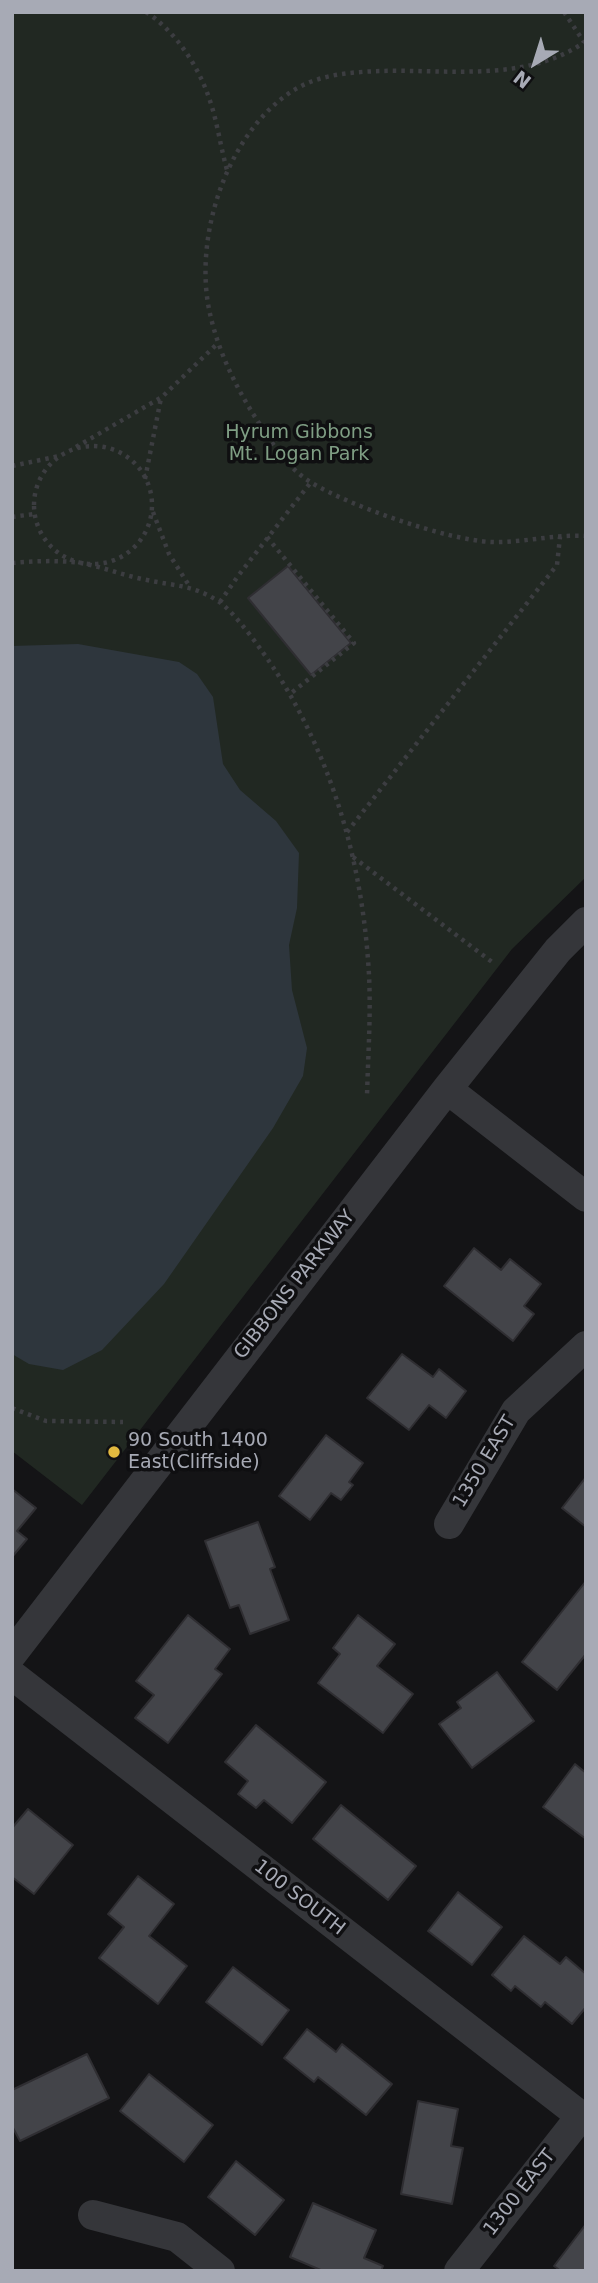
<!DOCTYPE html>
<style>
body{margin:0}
#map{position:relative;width:598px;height:2283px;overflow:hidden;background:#141416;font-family:"DejaVu Sans",sans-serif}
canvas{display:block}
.frame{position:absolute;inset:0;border:14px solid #a7aab5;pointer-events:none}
.north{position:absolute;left:500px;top:28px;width:70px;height:70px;-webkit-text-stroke:5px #0f0f11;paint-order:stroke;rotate:218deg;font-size:19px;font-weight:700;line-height:28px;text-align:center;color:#a7aab5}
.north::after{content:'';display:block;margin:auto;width:24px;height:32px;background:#a7aab5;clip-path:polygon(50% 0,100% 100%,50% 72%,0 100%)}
</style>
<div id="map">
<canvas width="598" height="2283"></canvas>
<div class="frame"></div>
<div class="north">N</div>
</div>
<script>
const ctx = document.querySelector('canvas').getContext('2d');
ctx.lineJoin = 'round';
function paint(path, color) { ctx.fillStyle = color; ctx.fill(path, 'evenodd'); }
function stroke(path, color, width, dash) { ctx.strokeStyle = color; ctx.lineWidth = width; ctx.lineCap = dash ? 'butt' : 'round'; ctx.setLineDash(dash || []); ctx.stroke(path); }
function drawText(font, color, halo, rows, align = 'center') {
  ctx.font = font + ' "DejaVu Sans",sans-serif'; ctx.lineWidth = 7; ctx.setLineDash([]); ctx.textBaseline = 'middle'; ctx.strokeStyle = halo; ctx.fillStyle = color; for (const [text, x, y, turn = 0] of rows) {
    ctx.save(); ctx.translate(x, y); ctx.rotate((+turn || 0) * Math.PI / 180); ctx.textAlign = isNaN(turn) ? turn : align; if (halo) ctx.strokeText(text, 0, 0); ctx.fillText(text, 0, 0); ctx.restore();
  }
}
const green = new Path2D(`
 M 12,12 L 586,12 L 586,877 L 512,949 L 82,1505 L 12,1451 Z`);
const water = new Path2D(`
 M 78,644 L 179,662 L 197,674 L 213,697 L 223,764 L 240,790 L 276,821 L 299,853 L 297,908 L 289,945 L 292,990 L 307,1048 L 303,1076 L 273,1128 L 164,1284 L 102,1350 L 63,1370 L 29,1364 L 12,1354 L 12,646 Z`);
const building = new Path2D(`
 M 288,566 L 351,643 L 311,675 L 248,598 Z
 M 474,1248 L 501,1270 L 510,1259 L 541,1284 L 524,1306 L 534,1314 L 513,1341 L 444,1286 Z
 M 402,1354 L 433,1377 L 439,1369 L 466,1391 L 446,1418 L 429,1405 L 409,1430 L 367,1398 Z
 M 326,1435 L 363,1463 L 349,1482 L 353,1485 L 341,1500 L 331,1493 L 310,1520 L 279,1496 Z
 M 586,1477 L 586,1527 L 562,1508 Z
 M 12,1489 L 36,1508 L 17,1531 L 27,1539 L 12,1557 Z
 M 258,1522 L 275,1567 L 270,1569 L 289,1620 L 250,1634 L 239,1605 L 230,1608 L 205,1541 Z
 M 586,1581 L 586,1654 L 557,1690 L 522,1662 Z
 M 188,1615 L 230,1649 L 215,1669 L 222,1674 L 168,1743 L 135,1718 L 154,1695 L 136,1681 Z
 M 358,1615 L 395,1644 L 377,1666 L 413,1694 L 383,1733 L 318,1683 L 340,1654 L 333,1648 Z
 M 497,1672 L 534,1721 L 472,1768 L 439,1724 L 461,1708 L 457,1702 Z
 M 256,1725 L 326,1782 L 292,1823 L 264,1800 L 256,1808 L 238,1794 L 248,1781 L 225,1762 Z
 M 575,1764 L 586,1773 L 586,1839 L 543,1807 Z
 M 341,1805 L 416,1866 L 388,1900 L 313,1839 Z
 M 28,1809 L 73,1845 L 34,1894 L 12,1877 L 12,1828 Z
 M 138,1876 L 174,1904 L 149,1936 L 187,1966 L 158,2004 L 99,1958 L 124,1927 L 108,1914 Z
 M 458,1892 L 502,1927 L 472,1965 L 428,1931 Z
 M 524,1936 L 560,1964 L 566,1957 L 586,1974 L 586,2007 L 572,2024 L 545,2002 L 541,2007 L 515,1986 L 511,1991 L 492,1975 Z
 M 233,1967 L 289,2010 L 262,2045 L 206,2002 Z
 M 307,2029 L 336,2052 L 342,2044 L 392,2084 L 366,2115 L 318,2077 L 314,2082 L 284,2058 Z
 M 87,2054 L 109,2098 L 20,2141 L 12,2126 L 12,2090 Z
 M 149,2074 L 213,2125 L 184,2162 L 120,2111 Z
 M 418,2101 L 458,2109 L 451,2146 L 463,2148 L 452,2204 L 401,2194 Z
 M 236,2161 L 284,2200 L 255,2235 L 208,2197 Z
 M 313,2203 L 376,2230 L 364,2258 L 383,2266 L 381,2271 L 323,2271 L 290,2257 Z
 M 586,2224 L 586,2271 L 561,2271 L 554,2266 Z`);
const path = new Path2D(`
 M 146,12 C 174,30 197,64 208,95 C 217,119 220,145 227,170
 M 564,12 L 584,42
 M 586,41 C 528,83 447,69 381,71 C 352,72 320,74 294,90 C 228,131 194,234 209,309 C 217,349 235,386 257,420 C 272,443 287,468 312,483 C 350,506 447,540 491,542 C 523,543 554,534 586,536
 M34 505a59 59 0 1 1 118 0a59 59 0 1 1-118 0Z
 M 76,447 L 162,397 L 218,343
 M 12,466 L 59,456
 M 145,479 L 161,398
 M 153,512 L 169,554 L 190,587
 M 12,517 L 34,514
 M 267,537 L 354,643 L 290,694
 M 12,563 C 35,561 58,560 81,563 C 103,567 125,576 147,580 C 175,586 193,585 218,601 C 235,612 263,652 275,670 C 334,762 363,866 369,975 C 371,1015 368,1056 367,1096
 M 220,602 L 238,576 L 311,482
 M 347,832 L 557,565 L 560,537
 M 353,857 L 492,962
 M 12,1408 L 46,1421 L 123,1422`);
const street = new Path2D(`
 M 447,1089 L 586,1197
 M 449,1524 L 516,1411 L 586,1346
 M 12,1654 L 447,1089 L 558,950 L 586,922
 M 12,1675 L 586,2120
 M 93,2215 L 177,2237 L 220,2271
 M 459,2271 L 581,2116`);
const markers = [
 [114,1452,7,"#e2b93f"]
];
const parkNames = [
 ["Hyrum Gibbons",299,433],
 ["Mt. Logan Park",299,455]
];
const streetNames = [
 ["GIBBONS PARKWAY",295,1285,-52],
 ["1350 EAST",485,1462,-59],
 ["100 SOUTH",299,1898,38],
 ["1300 EAST",520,2193,-52]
];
const poiNames = [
 ["90 South 1400",128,1441],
 ["East(Cliffside)",128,1463]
];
paint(green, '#212822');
paint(water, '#2e363d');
paint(building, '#434449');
stroke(building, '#2f2e32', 2);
stroke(path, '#3c3d41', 4.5, [3.5, 5]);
stroke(street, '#35363a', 30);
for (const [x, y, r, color] of markers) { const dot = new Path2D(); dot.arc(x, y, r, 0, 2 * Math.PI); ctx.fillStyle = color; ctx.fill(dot); stroke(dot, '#0f0f11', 2.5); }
drawText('19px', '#7f9e84', '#0f0f11', parkNames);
drawText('19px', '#a7aab5', '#0f0f11', streetNames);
drawText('19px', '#a7aab5', '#0f0f11', poiNames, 'left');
</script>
